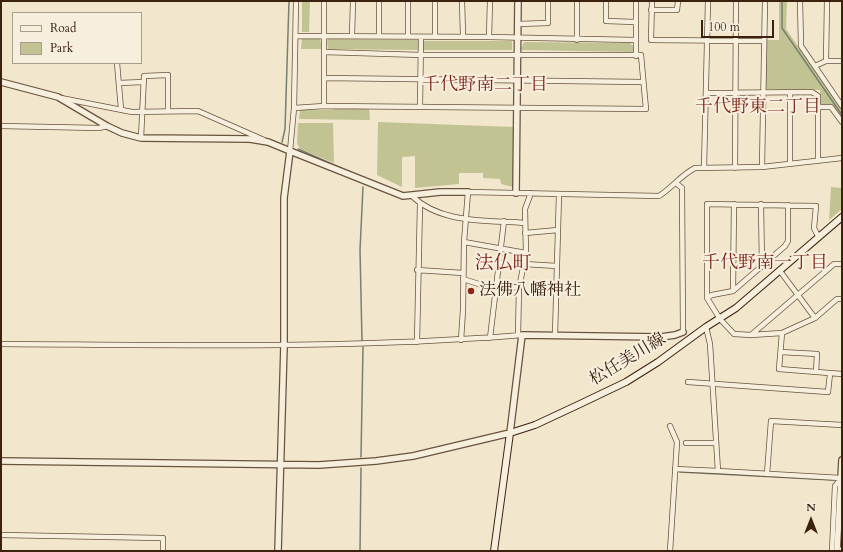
<!DOCTYPE html>
<meta charset="utf-8">
<style>
body{margin:0}
#map{position:relative;width:843px;height:552px;overflow:hidden;background:#f2e6cd;font-family:Cardo,serif}
canvas{display:block}
.frame{position:absolute;inset:0;border:2px solid #3b220e;pointer-events:none}
.legend{position:absolute;left:12px;top:12px;width:130px;height:52px;box-sizing:border-box;background:#f7efde;border:1px solid #ac9d8b;margin:0;padding:5px 7px;list-style:none;font-size:12px;color:#3b220e}
.legend li{display:flex;align-items:center;gap:8px;height:20px}
.legend b{width:20px;border:1px solid #ac9d8b}
.north{position:absolute;left:791px;top:500px;width:40px;height:40px;-webkit-text-stroke:3px #f7efde;paint-order:stroke;rotate:0deg;font-size:11px;font-weight:700;line-height:16px;text-align:center;color:#3b220e}
.north::after{content:'';display:block;margin:auto;width:14px;height:18px;background:#3b220e;clip-path:polygon(50% 0,100% 100%,50% 72%,0 100%)}
.scale{position:absolute;left:701px;top:20px;width:73px;height:18px;box-sizing:border-box;border:2px solid #3b220e;border-top:0;padding-left:5px;font-size:12px;line-height:14px;white-space:nowrap;color:#3b220e;-webkit-text-stroke:3px #f7efde;paint-order:stroke}
</style>
<div id="map">
<canvas width="843" height="552"></canvas>
<div class="frame"></div>
<ul class="legend">
<li><b style="height:5px;background:#f7efde"></b>Road</li>
<li><b style="height:11px;background:#c2c393"></b>Park</li>
</ul>
<div class="north">N</div>
<div class="scale">100 m</div>
</div>
<script>
const ctx = document.querySelector('canvas').getContext('2d');
ctx.lineJoin = 'round';
function paint(path, color) { ctx.fillStyle = color; ctx.fill(path, 'evenodd'); }
function stroke(path, color, width, dash) { ctx.strokeStyle = color; ctx.lineWidth = width; ctx.lineCap = dash ? 'butt' : 'round'; ctx.setLineDash(dash || []); ctx.stroke(path); }
function drawText(font, color, halo, rows, align = 'center') {
  ctx.font = font + ' Cardo,"Noto Serif JP",serif'; ctx.lineWidth = 4; ctx.setLineDash([]); ctx.textBaseline = 'middle'; ctx.strokeStyle = halo; ctx.fillStyle = color; for (const [text, x, y, turn = 0] of rows) {
    ctx.save(); ctx.translate(x, y); ctx.rotate((+turn || 0) * Math.PI / 180); ctx.textAlign = isNaN(turn) ? turn : align; if (halo) ctx.strokeText(text, 0, 0); ctx.fillText(text, 0, 0); ctx.restore();
  }
}
const green = new Path2D(`
 M 302,1 L 310,1 L 309,32 L 302,32 Z
 M 779,1 L 787,1 L 786,29 L 842,108 L 842,119 L 831,106 L 820,105 L 820,90 L 767,89 L 765,88 L 766,40 L 779,40 Z
 M 302,39 L 320,39 L 322,49 L 301,49 Z
 M 329,39 L 419,40 L 419,50 L 328,49 L 327,41 Z
 M 423,41 L 512,41 L 512,50 L 423,50 Z
 M 524,42 L 630,43 L 633,46 L 634,52 L 522,50 L 521,49 Z
 M 337,108 L 369,108 L 370,120 L 299,119 L 300,110 L 332,110 Z
 M 378,122 L 514,127 L 513,187 L 501,184 L 500,179 L 483,178 L 483,173 L 459,173 L 459,184 L 415,188 L 415,156 L 402,157 L 402,187 L 377,175 Z
 M 298,123 L 333,123 L 334,163 L 300,149 L 297,143 Z
 M 831,187 L 842,188 L 842,209 L 829,220 Z`);
const stream = new Path2D(`
 M 782,1 L 782,28 L 842,115
 M 282,142 L 285,129 L 289,1
 M 298,149 L 357,175
 M 362,341 L 360,250 L 363,187
 M 361,457 L 363,347
 M 680,472 L 833,480
 M 360,551 L 361,468`);
const minor = new Path2D(`
 M 462,1 L 463,36
 M 606,1 L 606,21 L 635,22
 M 652,1 L 651,40 L 764,41
 M 800,1 L 801,46 L 842,106
 M 651,10 L 677,10 L 678,1
 M 518,24 L 548,23 L 548,1
 M 296,36 L 489,37 L 635,40
 M 352,36 L 353,1
 M 379,36 L 379,1
 M 408,36 L 408,1
 M 435,36 L 435,1
 M 489,37 L 490,1
 M 577,40 L 577,1
 M 636,56 L 636,1
 M 826,61 L 827,1
 M 117,63 L 121,109
 M 815,66 L 826,61 L 842,61
 M 324,78 L 643,82
 M 119,83 L 144,82
 M 790,92 L 790,164
 M 707,93 L 812,92 L 818,96 L 818,161
 M 61,98 L 132,112 L 198,111 L 264,140
 M 324,106 L 324,1
 M 420,107 L 421,38
 M 818,107 L 831,107 L 842,122
 M 294,108 L 324,106 L 646,109 L 641,55 L 421,55 L 324,52
 M 1,126 L 99,128 L 107,126
 M 141,138 L 144,76 L 168,75 L 168,111
 M 290,151 L 294,108 L 296,1
 M 762,167 L 765,1
 M 704,168 L 708,1
 M 735,168 L 736,1
 M 676,183 L 682,188 L 683,332
 M 412,196 C 441,224 487,220 525,223
 M 761,204 L 762,267
 M 525,233 L 558,230
 M 818,236 L 814,228 L 816,206 L 707,204 L 707,298 L 720,319 L 734,334 L 751,335 L 782,333 L 815,318 L 837,299 L 842,299
 M 464,242 L 526,253
 M 524,264 L 557,266
 M 417,270 L 463,273
 M 780,271 L 815,318
 M 463,279 L 485,286 L 496,285
 M 496,284 L 519,288
 M 733,291 L 734,204
 M 707,298 L 712,295 L 733,291 L 785,246 L 788,241 L 788,205
 M 706,327 L 710,344 L 718,471 L 841,478
 M 782,333 L 779,369 L 842,374
 M 518,335 L 519,288 L 526,253 L 525,209 L 531,193
 M 555,335 L 559,194
 M 751,335 L 834,264 L 842,264
 M 490,338 L 504,221
 M 461,340 L 463,310 L 464,242 L 468,192 L 659,196 C 672,188 681,175 695,168 L 762,167 L 842,158
 M 417,342 L 420,204
 M 1,344 C 175,345 349,349 522,335
 M 781,352 L 817,354 L 816,372
 M 688,382 L 828,392 L 830,374
 M 670,426 L 677,442 L 670,551
 M 686,443 L 716,443
 M 675,469 L 718,471
 M 767,474 L 771,421 L 842,425
 M 1,535 L 161,538 L 163,538 L 163,551
 M 832,551 L 835,486 L 841,478
 M 842,551 L 842,549`);
const tertiary = new Path2D(`
 M 1,82 L 58,97 L 107,126 L 122,133 L 141,138 L 250,139 L 268,142 L 290,151
 M 516,193 L 518,1
 M 1,461 L 319,465 L 376,461 L 413,456 L 510,433 L 522,335 L 661,337 L 675,335 L 683,332
 M 278,551 L 284,346 L 284,198 L 290,151 L 403,196 L 440,192 L 468,192
 M 837,551 L 842,460`);
const secondary = new Path2D(`
 M 494,551 L 510,433 L 535,425 L 580,404 L 626,382 L 658,362 L 706,327 L 736,308 L 842,217`);
const markers = [
 [471,291,4,"#8f2418"]
];
const poiNames = [
 ["法佛八幡神社",479,291]
];
const streetNames = [
 ["松任美川線",628,360,-31]
];
const neighbourhoodNames = [
 ["千代野南二丁目",485,86],
 ["千代野東二丁目",758,108],
 ["千代野南一丁目",765,264]
];
const quarterNames = [
 ["法仏町",503,265]
];
paint(green, '#c2c393');
stroke(stream, '#758171', 1.5);
stroke(minor, '#69533e', 6);
stroke(tertiary, '#69533e', 8);
stroke(secondary, '#3b220e', 8);
stroke(minor, '#f7efde', 4.5);
stroke(tertiary, '#f7efde', 5.5);
stroke(secondary, '#f7efde', 6);
for (const [x, y, r, color] of markers) { const dot = new Path2D(); dot.arc(x, y, r, 0, 2 * Math.PI); ctx.fillStyle = color; ctx.fill(dot); stroke(dot, '#f7efde', 1.5); }
drawText('17px', '#3b220e', '#f7efde', poiNames, 'left');
drawText('17px', '#3b220e', '#f7efde', streetNames);
drawText('18px', '#7a1f14', '#f7efde', neighbourhoodNames);
drawText('19px', '#7a1f14', '#f7efde', quarterNames);
</script>
